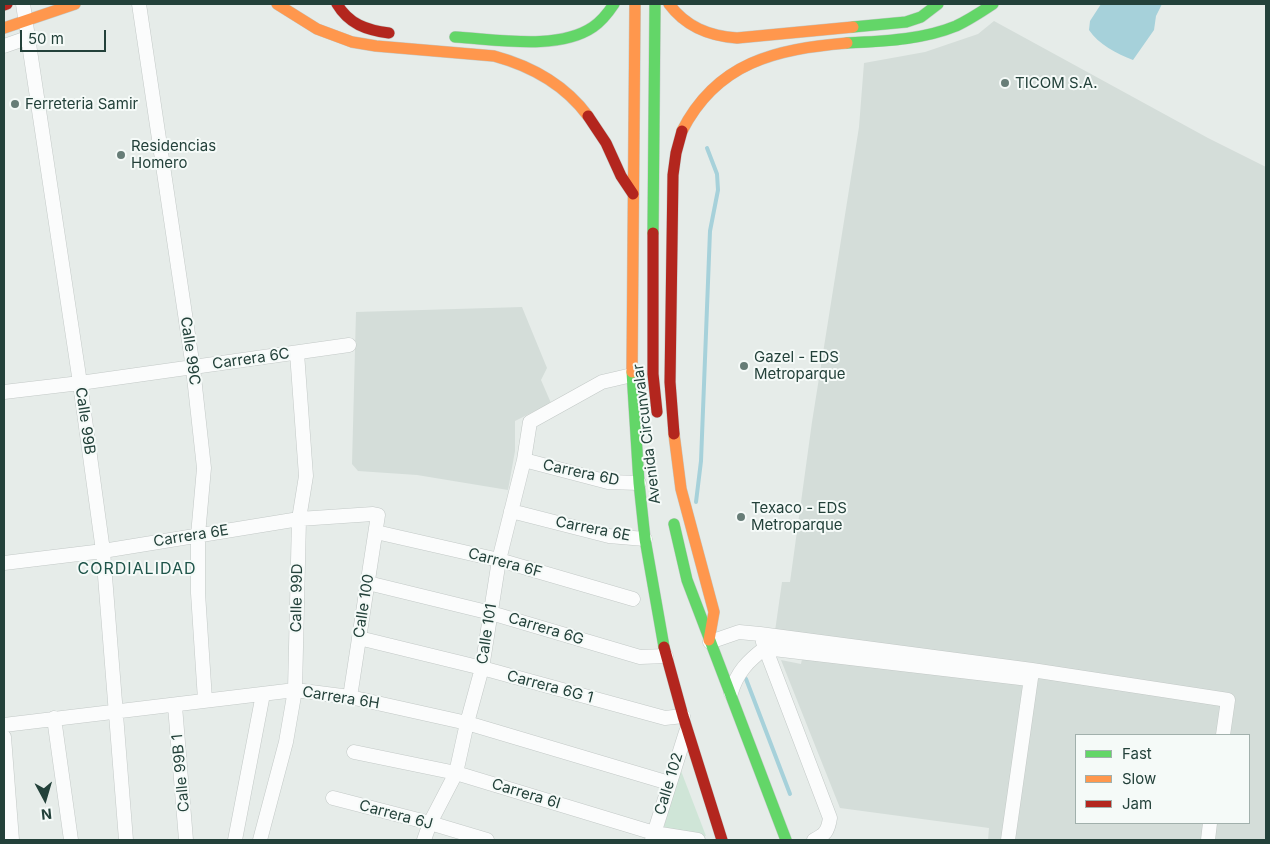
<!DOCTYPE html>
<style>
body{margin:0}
#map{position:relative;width:1270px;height:844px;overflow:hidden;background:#e6ece9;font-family:Inter,sans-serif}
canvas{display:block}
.frame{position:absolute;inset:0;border:5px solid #23413a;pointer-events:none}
.legend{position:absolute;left:1075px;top:734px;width:175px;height:90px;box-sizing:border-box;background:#f5faf8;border:1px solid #a1b0ac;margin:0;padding:6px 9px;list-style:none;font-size:15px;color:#23413a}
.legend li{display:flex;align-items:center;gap:10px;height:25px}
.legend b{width:25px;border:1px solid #a1b0ac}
.north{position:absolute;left:20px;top:774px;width:50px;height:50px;-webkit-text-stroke:4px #f5faf8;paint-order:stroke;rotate:174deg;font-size:14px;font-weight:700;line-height:20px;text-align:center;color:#23413a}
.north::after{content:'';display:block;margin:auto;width:18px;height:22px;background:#23413a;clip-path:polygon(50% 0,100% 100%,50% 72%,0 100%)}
.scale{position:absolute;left:20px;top:30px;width:86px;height:22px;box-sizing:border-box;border:2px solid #23413a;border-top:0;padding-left:6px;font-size:15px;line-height:18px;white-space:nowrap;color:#23413a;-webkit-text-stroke:4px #f5faf8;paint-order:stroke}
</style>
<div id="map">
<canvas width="1270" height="844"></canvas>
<div class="frame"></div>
<ul class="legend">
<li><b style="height:6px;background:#63d668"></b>Fast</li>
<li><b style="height:6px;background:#ff974d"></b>Slow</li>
<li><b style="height:6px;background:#b3261e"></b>Jam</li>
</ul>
<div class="north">N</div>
<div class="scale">50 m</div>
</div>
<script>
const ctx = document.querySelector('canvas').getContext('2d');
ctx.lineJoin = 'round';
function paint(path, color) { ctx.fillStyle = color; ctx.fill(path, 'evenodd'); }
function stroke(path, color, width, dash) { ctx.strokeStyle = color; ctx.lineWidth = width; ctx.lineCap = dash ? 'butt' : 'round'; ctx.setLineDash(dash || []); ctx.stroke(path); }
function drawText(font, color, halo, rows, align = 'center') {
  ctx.font = font + ' Inter,sans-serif'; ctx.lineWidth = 4; ctx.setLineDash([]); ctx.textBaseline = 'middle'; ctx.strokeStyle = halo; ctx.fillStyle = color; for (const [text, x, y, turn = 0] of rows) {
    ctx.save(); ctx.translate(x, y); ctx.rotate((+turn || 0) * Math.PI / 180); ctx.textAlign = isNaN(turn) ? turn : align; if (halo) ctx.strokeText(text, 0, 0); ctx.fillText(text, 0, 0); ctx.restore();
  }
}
const built = new Path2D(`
 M 994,21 L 1208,138 L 1266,167 L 1266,840 L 988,840 L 989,828 L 840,808 L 781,660 L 801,664 L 802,659 L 775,631 L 782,582 L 790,582 L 812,422 L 859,127 L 864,63 L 925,52 L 978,34 ZM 1076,735 L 1249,735 L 1249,823 L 1076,823 Z
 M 522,307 L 547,368 L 541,380 L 551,403 L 515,421 L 515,451 L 508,490 L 417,475 L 358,471 L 352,464 L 356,312 Z`);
const green = new Path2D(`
 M 678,763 L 706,836 L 663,831 Z`);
const water = new Path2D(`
 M 1101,4 L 1162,4 L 1156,16 L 1154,30 L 1133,60 C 1117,54 1098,44 1089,30 L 1090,21 Z`);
const stream = new Path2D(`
 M 696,502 L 701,461 L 710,231 L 718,190 L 717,174 L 707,148
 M 746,679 L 790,794`);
const street = new Path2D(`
 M 23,4 L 80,383 L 103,551 L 126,840
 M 139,4 L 193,368 L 204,468 L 198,535 L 198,593 L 205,700
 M 4,46 L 27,38
 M 4,392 L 80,383 L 349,345
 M 524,460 L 608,482 L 639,483
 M 511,511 L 609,536 L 645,539
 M 376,532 L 499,560 L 633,599
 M 4,563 L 103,551 L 299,519 L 373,514 L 378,515 L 350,697
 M 368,583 L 491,613 L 640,657 L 666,656
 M 359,638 L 482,668 L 665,718 L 683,716
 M 710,642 L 739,632 L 760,634 L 1032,670 L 1228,700 L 1223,735
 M 763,642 L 830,818 C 828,831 825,835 814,840
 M 731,693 C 737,672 748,661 765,648 L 1029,679
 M 175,706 L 186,840
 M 54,718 L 71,840
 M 4,725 L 295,690 L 350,697 L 467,723 L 669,783
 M 4,737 L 12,840
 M 354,752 L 456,773 L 654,833 L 698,840
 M 333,798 L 430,823 L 487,840
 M 235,840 L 263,694
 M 260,840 L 286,742 L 295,690 L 299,519 L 306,476 L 297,353
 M 424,840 L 430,823 L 456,773 L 467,723 L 482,668 L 499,560 L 524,460 L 530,422 L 602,382 L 632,375
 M 652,840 L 686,732
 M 1008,840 L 1032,671
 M 1208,840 L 1210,823`);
const fast = new Path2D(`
 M 853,27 L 906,22 L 921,17 L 938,4
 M 455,37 C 495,39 558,51 593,27 C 602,21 608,13 614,4
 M 847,43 C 883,41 922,40 956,26 C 969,20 981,12 993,4
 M 653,233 L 655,4
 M 632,372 L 639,483 L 645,539 L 664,647
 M 674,524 L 687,580 L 786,840`);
const slow = new Path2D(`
 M 277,4 L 317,29 L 352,42 L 376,46 L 494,56 C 531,66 565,85 588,116
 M 669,4 C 686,27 709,36 737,38 L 853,27
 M 4,28 L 75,4
 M 682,131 C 717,62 776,49 847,43
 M 632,372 L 635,4
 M 674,434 L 681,489 L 714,612 L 709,640`);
const jam = new Path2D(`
 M 337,4 C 349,24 366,30 389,33
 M 4,5 L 7,4
 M 588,116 L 606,143 L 621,176 L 633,194
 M 653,233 L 653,374 L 657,412
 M 674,434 L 670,382 L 673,175 L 676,153 L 682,131
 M 664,647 L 683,716 L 722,840`);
const markers = [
 [1005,83,5,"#677d77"],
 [15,104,5,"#677d77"],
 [121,155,5,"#677d77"],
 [744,366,5,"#677d77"],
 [741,517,5,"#677d77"]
];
const poiNames = [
 ["TICOM S.A.",1015,83],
 ["Ferreteria Samir",25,104],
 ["Residencias",131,146],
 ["Homero",131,163],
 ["Gazel - EDS",754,357],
 ["Metroparque",754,374],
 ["Texaco - EDS",751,508],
 ["Metroparque",751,525]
];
const streetNames = [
 ["Calle 99C",190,351,82],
 ["Carrera 6C",251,359,-8],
 ["Calle 99B",85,421,82],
 ["Avenida Circunvalar",647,434,-97],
 ["Carrera 6D",581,473,12],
 ["Carrera 6E",593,529,11],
 ["Carrera 6E",191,536,-9],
 ["Carrera 6F",505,563,15],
 ["Calle 99D",297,598,-89],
 ["Calle 100",364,606,-81],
 ["Carrera 6G",546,629,17],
 ["Calle 101",487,634,-81],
 ["Carrera 6G 1",550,687,15],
 ["Carrera 6H",341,698,9],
 ["Calle 99B 1",181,773,-95],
 ["Calle 102",669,784,-73],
 ["Carrera 6I",526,794,17],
 ["Carrera 6J",396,815,15]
];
const neighbourhoodNames = [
 ["CORDIALIDAD",137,569]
];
paint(built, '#d4ddd9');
paint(green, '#cfe5d7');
paint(water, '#a6d1da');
stroke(stream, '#a6d1da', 4);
stroke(street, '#c3c9c7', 15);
stroke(fast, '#c2c9c7', 12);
stroke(slow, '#c2c9c7', 12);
stroke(jam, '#c2c9c7', 12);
stroke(street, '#fbfcfc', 14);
stroke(fast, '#63d668', 11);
stroke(slow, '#ff974d', 11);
stroke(jam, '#b3261e', 11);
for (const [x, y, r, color] of markers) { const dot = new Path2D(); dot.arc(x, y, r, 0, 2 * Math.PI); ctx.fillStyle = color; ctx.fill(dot); stroke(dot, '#f5faf8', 2); }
drawText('15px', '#23413a', '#f5faf8', poiNames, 'left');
drawText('15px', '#23413a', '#f5faf8', streetNames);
ctx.letterSpacing = '1px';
drawText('16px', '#1e5449', '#f5faf8', neighbourhoodNames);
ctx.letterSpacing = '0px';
</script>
